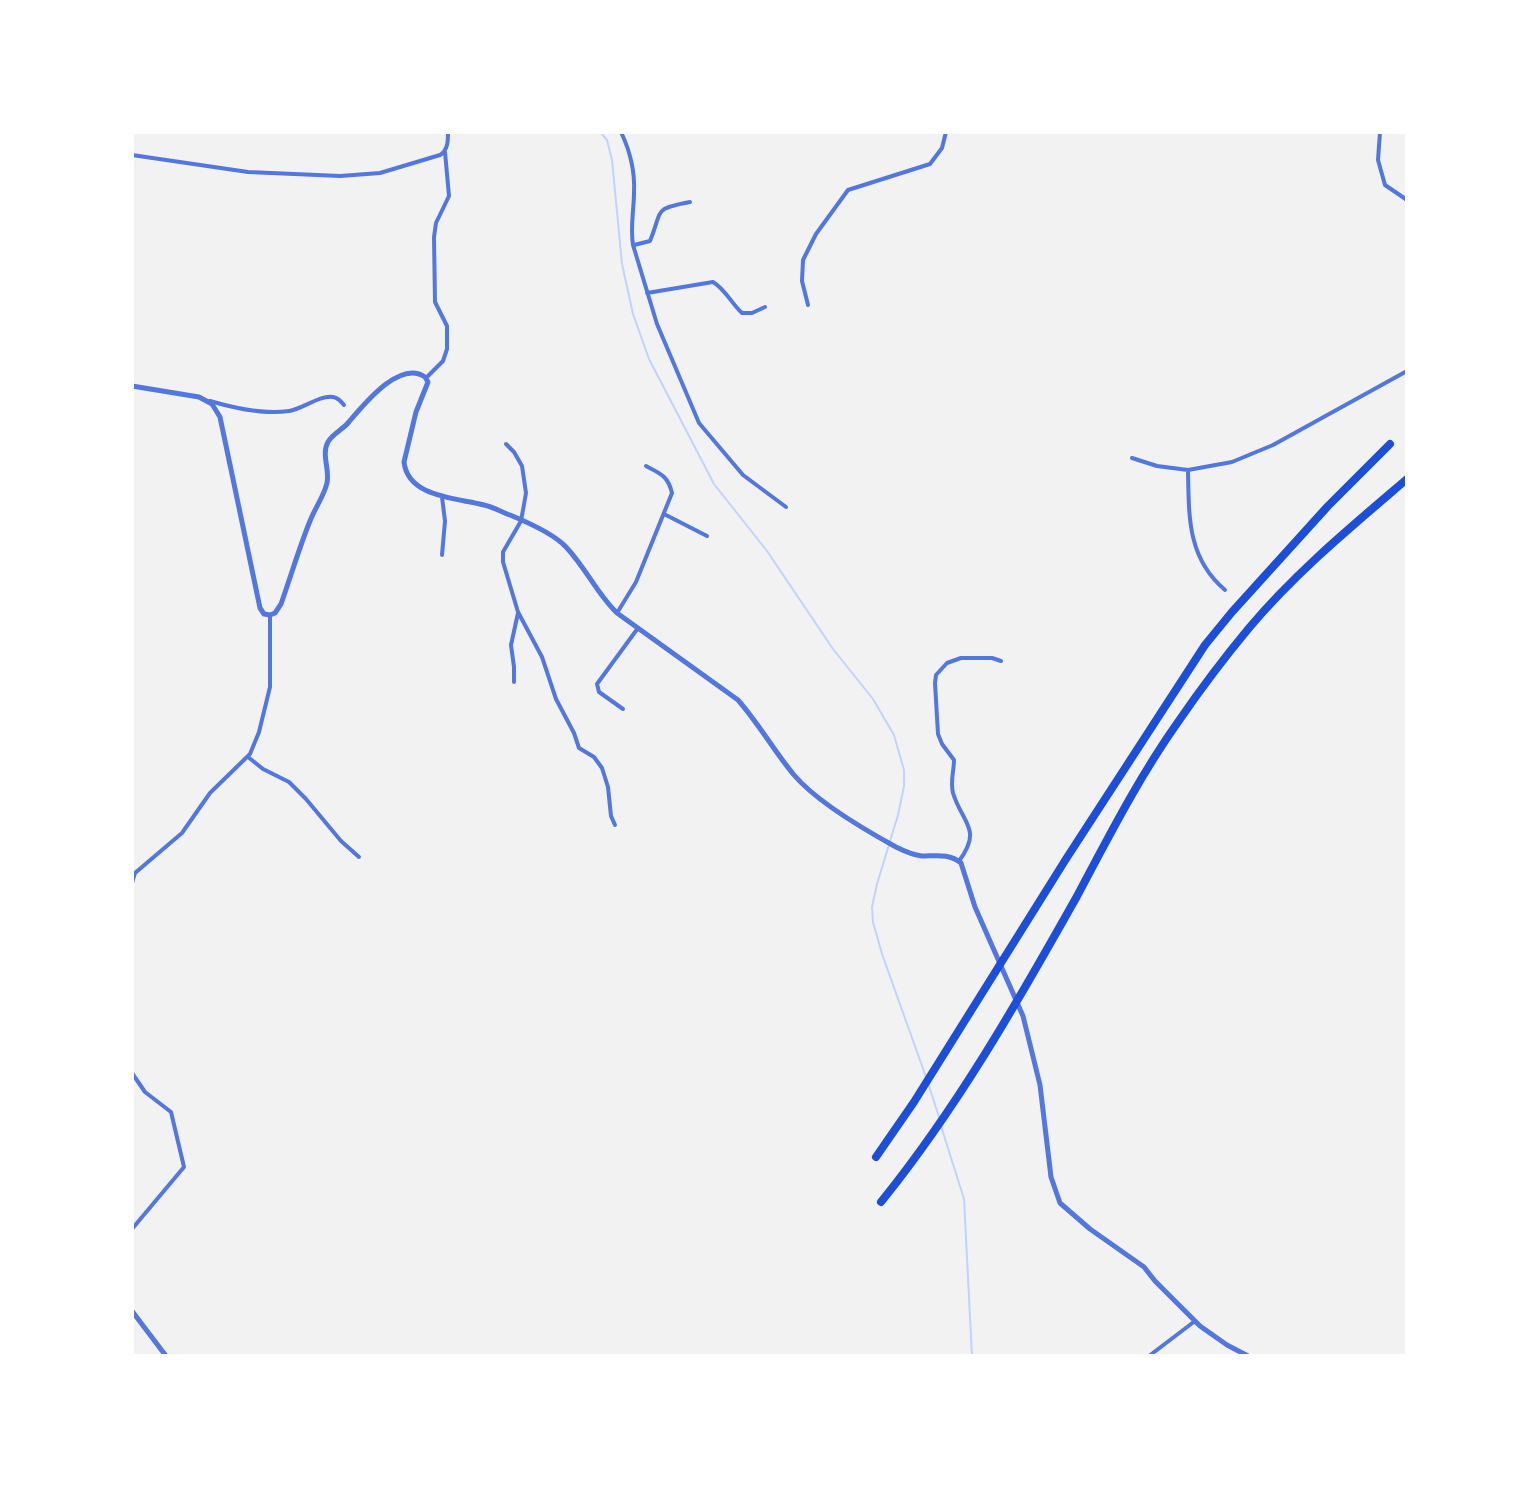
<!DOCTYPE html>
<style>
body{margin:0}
#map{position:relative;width:1539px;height:1488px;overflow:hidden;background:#f2f2f2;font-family:"IBM Plex Sans",sans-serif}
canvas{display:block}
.frame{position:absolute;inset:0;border:134px solid #fff;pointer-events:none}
</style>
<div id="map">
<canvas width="1539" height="1488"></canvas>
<div class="frame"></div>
</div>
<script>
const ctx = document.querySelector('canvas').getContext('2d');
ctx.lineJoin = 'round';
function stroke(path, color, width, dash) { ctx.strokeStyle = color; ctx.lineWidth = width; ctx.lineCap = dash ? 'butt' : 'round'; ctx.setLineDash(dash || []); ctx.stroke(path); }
const stream = new Path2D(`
 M 600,132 L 607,140 L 612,160 L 622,264 L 633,314 L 649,359 L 714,484 L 767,551 L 833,649 L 873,699 L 894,735 L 904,770 L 904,786 L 898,815 L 877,884 L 872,907 L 873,922 L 882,954 L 926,1077
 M 928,1083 L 940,1120
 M 941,1126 L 964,1199 L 972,1356`);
const minor = new Path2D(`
 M 621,132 C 630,151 635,171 634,192 C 634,210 630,227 633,245 L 657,324 L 699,423 L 743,475 L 786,507
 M 1380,132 L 1378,160 L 1385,185 L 1407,200
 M 132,155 L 248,172 L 340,176 L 380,173 L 440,155 C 448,150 448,141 448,132
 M 634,245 L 650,241 C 663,210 652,209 690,202
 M 647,293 L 713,282 C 726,290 731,303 742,313 L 752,313 L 765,307
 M 808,305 L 802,281 L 803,260 L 816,234 L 848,190 L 930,164 L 942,148 L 946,132
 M 426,378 L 443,361 L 447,349 L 447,326 L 435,302 L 434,237 L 436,223 L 449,196 L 445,152
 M 210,401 C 234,408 264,415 289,411 C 303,409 319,395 333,397 C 338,398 341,401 344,405
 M 506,444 L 514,452 L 522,466 L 526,493 L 521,521 L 503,552 L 503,562 L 518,612 L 542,657 L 556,699 L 574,733 L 579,748 L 594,757 L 602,768 L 608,787 L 611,816 L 615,825
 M 1132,458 L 1157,466 L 1188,470 L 1232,462 L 1273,445 L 1407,371
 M 1188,470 C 1189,516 1187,558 1225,590
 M 442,497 L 445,521 L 442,555
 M 664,514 L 707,536
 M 617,613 L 636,582 L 672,493 C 668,476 661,474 646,466
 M 514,682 L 514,667 L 511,645 L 518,613
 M 623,709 L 599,692 L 597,684 L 638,628
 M 248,757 L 263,769 L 289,782 L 306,799 L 341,841 L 359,857
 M 959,861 C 983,829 962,823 953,793 C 950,781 954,771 954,760 L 942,744 L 938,734 L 935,683 L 936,675 L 947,663 L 961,658 L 992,658 L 1001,661
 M 132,883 L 135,873 L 182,833 L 210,793 L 250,754 L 259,732 L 270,687 L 270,615
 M 132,1073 L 145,1092 L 171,1112 L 184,1167 L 132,1229
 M 1149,1356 L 1195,1321`);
const tertiary = new Path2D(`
 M 132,386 L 199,397 L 212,404 L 220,417 L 260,608 L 264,614 L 270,615 L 275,613 L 281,604 C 291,576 299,548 310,521 C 315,508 324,496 327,483 C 330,470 321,454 328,442 C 332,434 342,430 348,423 C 362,407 399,359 425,377 L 428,382 L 416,412 L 404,462 C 408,498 458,498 484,505 C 493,507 502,512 510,515 C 527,522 554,534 566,547 C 586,568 597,594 617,613 L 738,700 C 759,724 774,751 794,775 C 816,801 865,830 896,847 C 904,851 912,855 922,856 C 936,856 949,853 961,863 L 975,907 L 1023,1016 L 1040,1085 L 1051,1177 L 1060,1203 L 1090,1229 L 1144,1267 L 1155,1281 L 1200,1326 L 1227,1345 L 1248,1356
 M 132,1311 L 166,1356`);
const motorway = new Path2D(`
 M 876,1157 L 914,1102 L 1066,859 L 1205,645 L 1232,612 L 1328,506 L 1390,444
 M 881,1202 C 957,1108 1017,1003 1076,898 C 1108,838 1139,777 1178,722 C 1200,690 1224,658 1249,628 C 1295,573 1352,526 1407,479`);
stroke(stream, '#bfd3fe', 2);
stroke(minor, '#5277de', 4);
stroke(tertiary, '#5277de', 5);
stroke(motorway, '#1d4ed8', 8);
</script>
